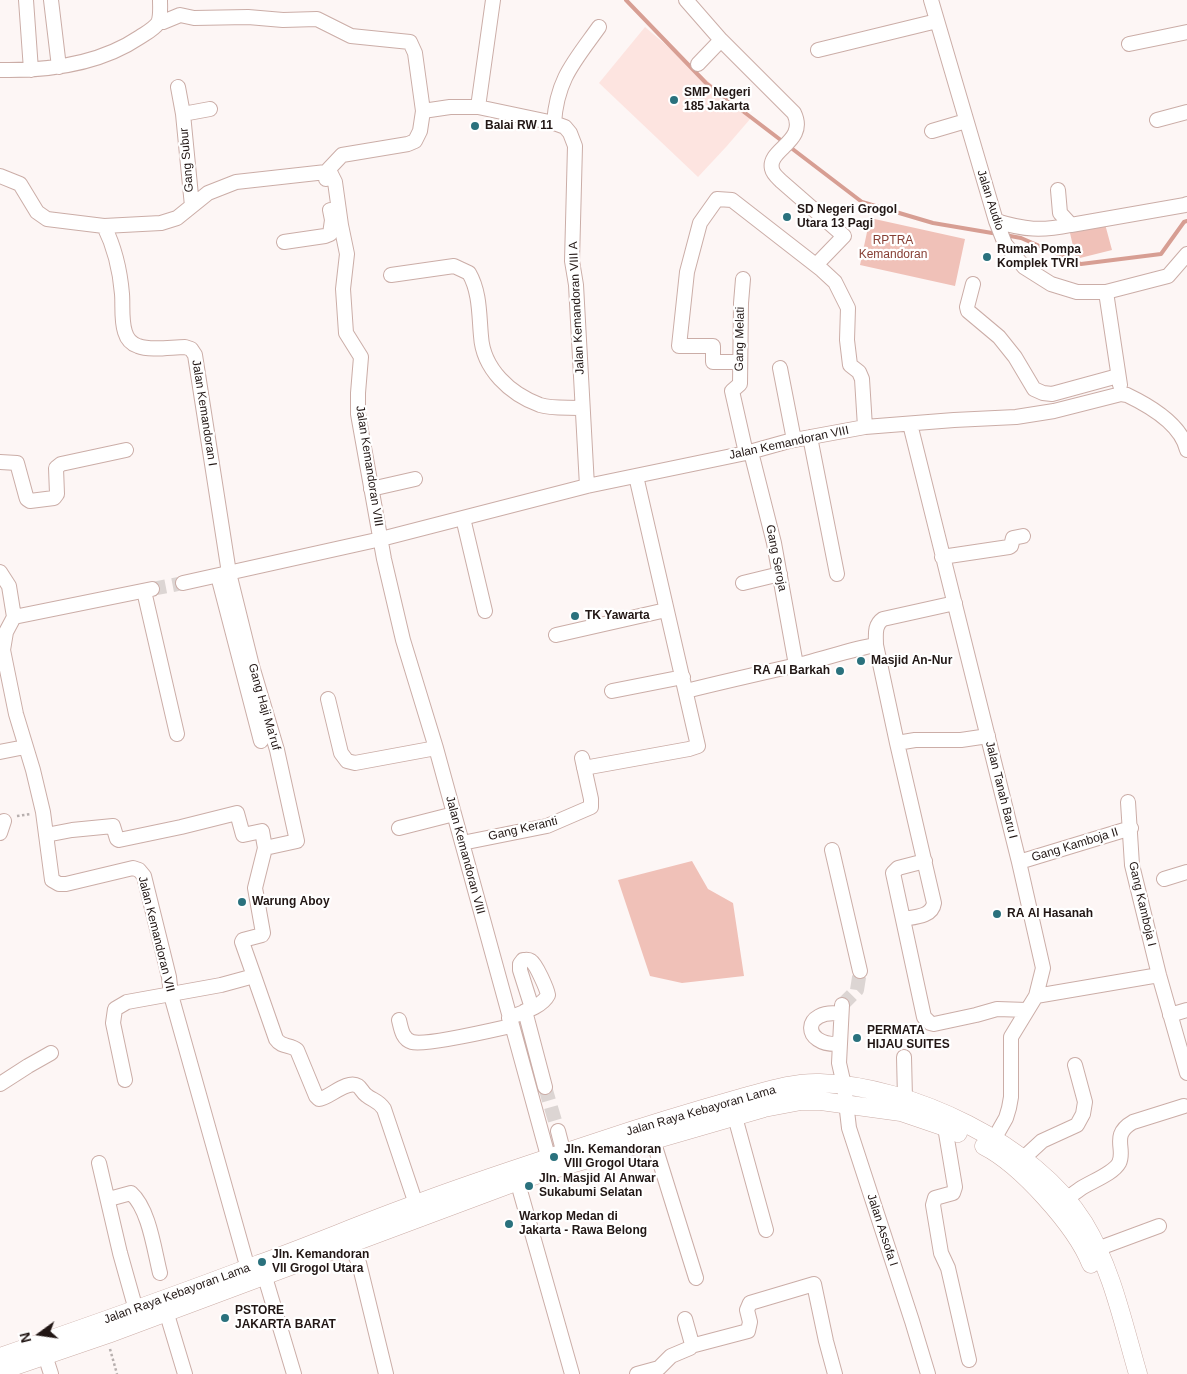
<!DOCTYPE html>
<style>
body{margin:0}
#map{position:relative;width:1187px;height:1374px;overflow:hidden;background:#fdf6f5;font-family:Helvetica,sans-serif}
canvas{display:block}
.north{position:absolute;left:15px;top:1309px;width:50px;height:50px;-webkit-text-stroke:4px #fff;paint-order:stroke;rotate:256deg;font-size:14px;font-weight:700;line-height:20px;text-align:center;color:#221715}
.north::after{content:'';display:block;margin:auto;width:18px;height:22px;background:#221715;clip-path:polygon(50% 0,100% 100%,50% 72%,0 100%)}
</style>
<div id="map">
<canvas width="1187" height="1374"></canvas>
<div class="north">N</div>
</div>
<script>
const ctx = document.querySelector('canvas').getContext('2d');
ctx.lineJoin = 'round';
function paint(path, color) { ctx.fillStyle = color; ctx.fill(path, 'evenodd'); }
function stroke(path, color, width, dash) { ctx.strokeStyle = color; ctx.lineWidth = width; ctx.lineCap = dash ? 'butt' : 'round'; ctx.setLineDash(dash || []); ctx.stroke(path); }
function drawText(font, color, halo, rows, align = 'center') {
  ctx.font = font + ' Helvetica,sans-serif'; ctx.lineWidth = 4.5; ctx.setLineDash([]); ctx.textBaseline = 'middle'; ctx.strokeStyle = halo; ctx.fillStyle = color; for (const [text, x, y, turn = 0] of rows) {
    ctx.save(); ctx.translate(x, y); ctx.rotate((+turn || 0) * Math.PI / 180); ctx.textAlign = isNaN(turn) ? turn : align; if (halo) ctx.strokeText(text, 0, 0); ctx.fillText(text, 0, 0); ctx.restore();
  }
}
const built = new Path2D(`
 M 645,27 L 751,118 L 726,147 L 698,177 L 599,83 Z`);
const green = new Path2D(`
 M 870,218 L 965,239 L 955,286 L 860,265 Z
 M 1105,224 L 1112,250 L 1076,259 L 1070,233 Z
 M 692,861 L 708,889 L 733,903 L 744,976 L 682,983 L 650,976 L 618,880 Z`);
const stream = new Path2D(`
 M 626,0 L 706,83 L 862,202 L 933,223 L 998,234
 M 1005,235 L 1021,238 L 1081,264 L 1161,254 L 1184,222 L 1187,221`);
const minorTunnel = new Path2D(`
 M 152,589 L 183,583
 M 842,1005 L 857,990 L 860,971
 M 545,1087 L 558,1131`);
const path = new Path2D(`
 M 17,816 L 31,814
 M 110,1349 L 117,1374`);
const minor = new Path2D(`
 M 26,0 L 31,70
 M 51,0 L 59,67
 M 686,0 L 721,40 L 698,64
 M 931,0 L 996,221 L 1005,244 L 1024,267 L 1051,284 L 1077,292 L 1106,292 L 1168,276 L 1187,254
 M 159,22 L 163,22 L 180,15 L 194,18 L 248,17 L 283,20 L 317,19 L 351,36 L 410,42 L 415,53 L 423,111 L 420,131 L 415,141 L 408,144 L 342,155 L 326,172 L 326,179
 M 721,40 L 794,113 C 808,142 767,149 772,169 C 773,174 778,178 781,181 L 844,236 L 816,265
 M 1129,44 L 1187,32
 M 818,50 L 937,21
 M 0,70 C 48,71 100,64 140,37 C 146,33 154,29 158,23 C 161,17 160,7 160,0
 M 178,87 L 183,114 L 192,206
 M 478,107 L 493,0
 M 423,111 L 450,107 L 478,107 L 554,123 L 565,127 L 570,133 L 575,146 L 572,261 L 576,285 L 587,486
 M 183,114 L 210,109
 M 1157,120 L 1187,112
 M 554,123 C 557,79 574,62 599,27
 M 932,131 L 966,121
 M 0,176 L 20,184 L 37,212 L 47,219 L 104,226 C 115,248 120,270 122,294 C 123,306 121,320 125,332 C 127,339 132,344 138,346 C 150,351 172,347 185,347 L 191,349 L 195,355 L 229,573 L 252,666 L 277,750 L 297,841 L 265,848 L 255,888 L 263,933 L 262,935 L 243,940 L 242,942 L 254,976 L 221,985 L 127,1002 L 115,1009 L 113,1023 L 125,1080
 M 1058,190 L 1060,213 L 1071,225 L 1185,205 L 1187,204
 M 996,221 C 1025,230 1041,231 1071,225
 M 104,226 L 161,223 L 177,218 L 208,193 L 236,182 L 326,172 L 331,174 L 335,182 L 341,225 L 347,254 L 343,289 L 346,333 L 361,357 L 358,393 L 358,414 L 384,559 L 403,640 L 436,748 L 551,1167
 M 284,242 L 325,236 L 330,234 L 332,220 L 330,210
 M 391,275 L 454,266 L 469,273 C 480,292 479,315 481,336 C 483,369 510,394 540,405 C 552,409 569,407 582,408
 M 743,279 L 741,303 L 740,384 L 732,391 L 746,453
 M 973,284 L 967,307 L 968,311 L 999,337 L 1015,357 L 1034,389 L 1043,393 L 1052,394 L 1118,376
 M 1106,292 L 1120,385
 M 740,362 L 713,362 L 713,346 L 679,346 L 687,272 L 700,223 L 717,199 L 732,200 L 822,270 L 835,282 L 848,308 L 847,340 L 850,365 L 859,372 L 862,379 L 865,427
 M 780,368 L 794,440
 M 910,424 L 1019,862 L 1043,968 L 1036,996 L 1011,1037 L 1011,1097 L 1009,1108 L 1006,1118 L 989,1148
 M 810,437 L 837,574
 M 751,452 L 774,543 L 796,665
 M 0,462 L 17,463 L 26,496 L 27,499 L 30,501 L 54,498 L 57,494 L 56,468 L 61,464 L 126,450
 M 371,489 L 415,479
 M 463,518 L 485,611
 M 942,557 L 1009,547 L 1011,546 L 1013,538 L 1023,536
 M 0,572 L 9,586 L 14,617
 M 218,576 L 261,741
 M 183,583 L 381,539 L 587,486 L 746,453 L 789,441 L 865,427 L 954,420 L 1016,417 L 1054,411 L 1121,394 L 1127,395 C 1150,406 1181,424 1187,450
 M 743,583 L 780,574
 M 152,589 L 14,617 L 6,632 L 3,650 L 16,714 L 33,770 L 43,812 L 52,880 L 59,884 L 66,884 L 133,868 L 139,870 L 144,876 L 169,977 L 171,995 L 250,1276
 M 144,591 L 177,734
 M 556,635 L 666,610
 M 876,645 L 897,743 L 934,903 C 932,917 914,917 903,919
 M 612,691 L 683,677
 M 686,691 C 726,681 766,672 806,663 C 830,657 852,649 876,645 C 876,635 874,625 883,619 L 955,603
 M 328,699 L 341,753 L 347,761 L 355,763 L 436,748
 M 897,743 L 915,740 L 961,740 L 988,736
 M 0,752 L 25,747
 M 584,768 L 689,749 L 698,746 L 636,476
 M 1128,802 L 1132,865 L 1159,975 L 1187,1073
 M 399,828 L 454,814
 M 0,833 L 4,821
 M 46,835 L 72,830 L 113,826 L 117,839 L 119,840 L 181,827 L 237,813 L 243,835 L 262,831 L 265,848
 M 462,843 L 547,826 L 591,807 L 591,799 L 582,758
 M 832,850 L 860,971
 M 925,861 L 898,868 L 893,873 L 924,1017 L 930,1023 L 934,1024 L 976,1015 L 997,1009 L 1027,1010
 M 1019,862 L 1131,828
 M 1164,879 L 1187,872
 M 254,976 L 276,1039 C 282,1048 290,1044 297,1050 L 316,1096 L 319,1099 C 328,1099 347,1079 358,1086 C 361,1088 363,1093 366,1095 C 373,1101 378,1100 384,1109 L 416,1204
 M 1036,996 L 1159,975
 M 842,1005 L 839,1063 L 844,1085 L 849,1128 L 912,1321 L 928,1374
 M 525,1011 L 545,1087
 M 1170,1015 L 1187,1010
 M 509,1018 C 521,1013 542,1007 548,995 C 547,989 536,964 531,961 C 528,959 526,960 523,960 L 520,964 L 520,970 L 532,1008
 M 399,1020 C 401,1028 402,1039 412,1042 C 426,1046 493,1030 511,1026
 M 839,1044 C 801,1046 802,1008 841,1014
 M 904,1057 L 905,1098
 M 0,1084 L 28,1066 L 51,1053
 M 732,1106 L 766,1230
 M 945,1127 L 955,1187 L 953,1193 L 935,1198 L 933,1205 L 941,1253 L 948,1268 L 969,1360
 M 558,1131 L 566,1162
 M 653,1140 L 696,1278
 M 99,1163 L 120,1253 L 138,1317
 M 1016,1165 L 1042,1141 L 1077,1125 L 1083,1114 L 1085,1102 L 1075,1065
 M 515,1173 L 572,1374
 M 109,1199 L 131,1193 C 149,1209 154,1249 160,1273
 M 1058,1205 C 1065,1200 1073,1194 1080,1189 C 1090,1182 1113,1174 1119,1163 C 1126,1149 1110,1135 1133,1122 L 1184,1106
 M 345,1235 L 359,1263 L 386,1374
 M 1097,1249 L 1159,1226
 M 262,1267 L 294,1374
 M 166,1311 L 185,1374
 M 42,1346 L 51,1374
 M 691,1346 L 748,1331 L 750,1322 L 747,1310 L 750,1303 L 814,1284 L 826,1341 L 835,1374
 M 637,1374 L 659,1368 L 671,1356 L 690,1348 L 692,1344 L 685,1319`);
const major = new Path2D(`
 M 984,1146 C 1020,1164 1076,1226 1091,1264
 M 0,1357 C 87,1327 173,1297 259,1264 C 312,1245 363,1223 416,1204 C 474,1182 534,1163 594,1143 C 642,1127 691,1112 741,1098 C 767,1091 793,1082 820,1083 C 911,1086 1035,1144 1084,1223 C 1112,1269 1123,1323 1138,1374
 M 0,1371 L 108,1334 L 518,1181 L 567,1165 L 764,1108 L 801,1101 L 821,1101 L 901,1112 L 945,1127 L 958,1133`);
const markers = [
 [674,100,5,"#2a717d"],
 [475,126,5,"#2a717d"],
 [787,217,5,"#2a717d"],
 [987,257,5,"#2a717d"],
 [575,616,5,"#2a717d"],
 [861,661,5,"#2a717d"],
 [840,671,5,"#2a717d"],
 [242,902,5,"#2a717d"],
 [997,914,5,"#2a717d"],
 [857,1038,5,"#2a717d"],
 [554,1157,5,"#2a717d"],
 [529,1186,5,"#2a717d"],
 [509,1224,5,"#2a717d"],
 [262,1262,5,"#2a717d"],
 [225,1318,5,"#2a717d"]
];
const poiNames = [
 ["SMP Negeri",684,93],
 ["185 Jakarta",684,107],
 ["Balai RW 11",485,126],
 ["SD Negeri Grogol",797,210],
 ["Utara 13 Pagi",797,224],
 ["Rumah Pompa",997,250],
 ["Komplek TVRI",997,264],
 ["TK Yawarta",585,616],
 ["Masjid An-Nur",871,661],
 ["RA Al Barkah",830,671,"right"],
 ["Warung Aboy",252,902],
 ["RA Al Hasanah",1007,914],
 ["PERMATA",867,1031],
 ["HIJAU SUITES",867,1045],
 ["Jln. Kemandoran",564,1150],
 ["VIII Grogol Utara",564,1164],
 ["Jln. Masjid Al Anwar",539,1179],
 ["Sukabumi Selatan",539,1193],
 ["Warkop Medan di",519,1217],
 ["Jakarta - Rawa Belong",519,1231],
 ["Jln. Kemandoran",272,1255],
 ["VII Grogol Utara",272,1269],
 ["PSTORE",235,1311],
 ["JAKARTA BARAT",235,1325]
];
const streetNames = [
 ["Gang Subur",187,160,-95],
 ["Jalan Audio",990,200,72],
 ["Jalan Kemandoran VIII A",577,308,-93],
 ["Gang Melati",740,339,-89],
 ["Jalan Kemandoran I",204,413,81],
 ["Jalan Kemandoran VIII",789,443,-12],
 ["Jalan Kemandoran VIII",369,466,81],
 ["Gang Seroja",776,558,79],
 ["Gang Haji Ma'ruf",264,707,74],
 ["Jalan Tanah Baru I",1001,790,76],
 ["Gang Keranti",523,829,-13],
 ["Gang Kamboja II",1075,845,-17],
 ["Jalan Kemandoran VIII",465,855,75],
 ["Gang Kamboja I",1142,904,77],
 ["Jalan Kemandoran VII",156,934,76],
 ["Jalan Raya Kebayoran Lama",701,1111,-16],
 ["Jalan Assofa I",882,1230,72],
 ["Jalan Raya Kebayoran Lama",177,1294,-20]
];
const parkNames = [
 ["RPTRA",893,241],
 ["Kemandoran",893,255]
];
paint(built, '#fde4e0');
paint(green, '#f0c1b8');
stroke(stream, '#d79e93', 4);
stroke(minorTunnel, '#dcd5d3', 14, [14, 7]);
stroke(minor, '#cbada7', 16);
stroke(major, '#cbada7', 19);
stroke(path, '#b7afae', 2.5, [2.5, 2.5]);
stroke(minor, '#fff', 14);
stroke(major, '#fff', 18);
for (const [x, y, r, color] of markers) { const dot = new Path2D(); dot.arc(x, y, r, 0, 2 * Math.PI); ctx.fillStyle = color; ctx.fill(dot); stroke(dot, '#fff', 2); }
drawText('bold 12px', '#221715', '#fff', poiNames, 'left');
drawText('12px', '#221715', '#fff', streetNames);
drawText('12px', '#873f34', '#fff', parkNames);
</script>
